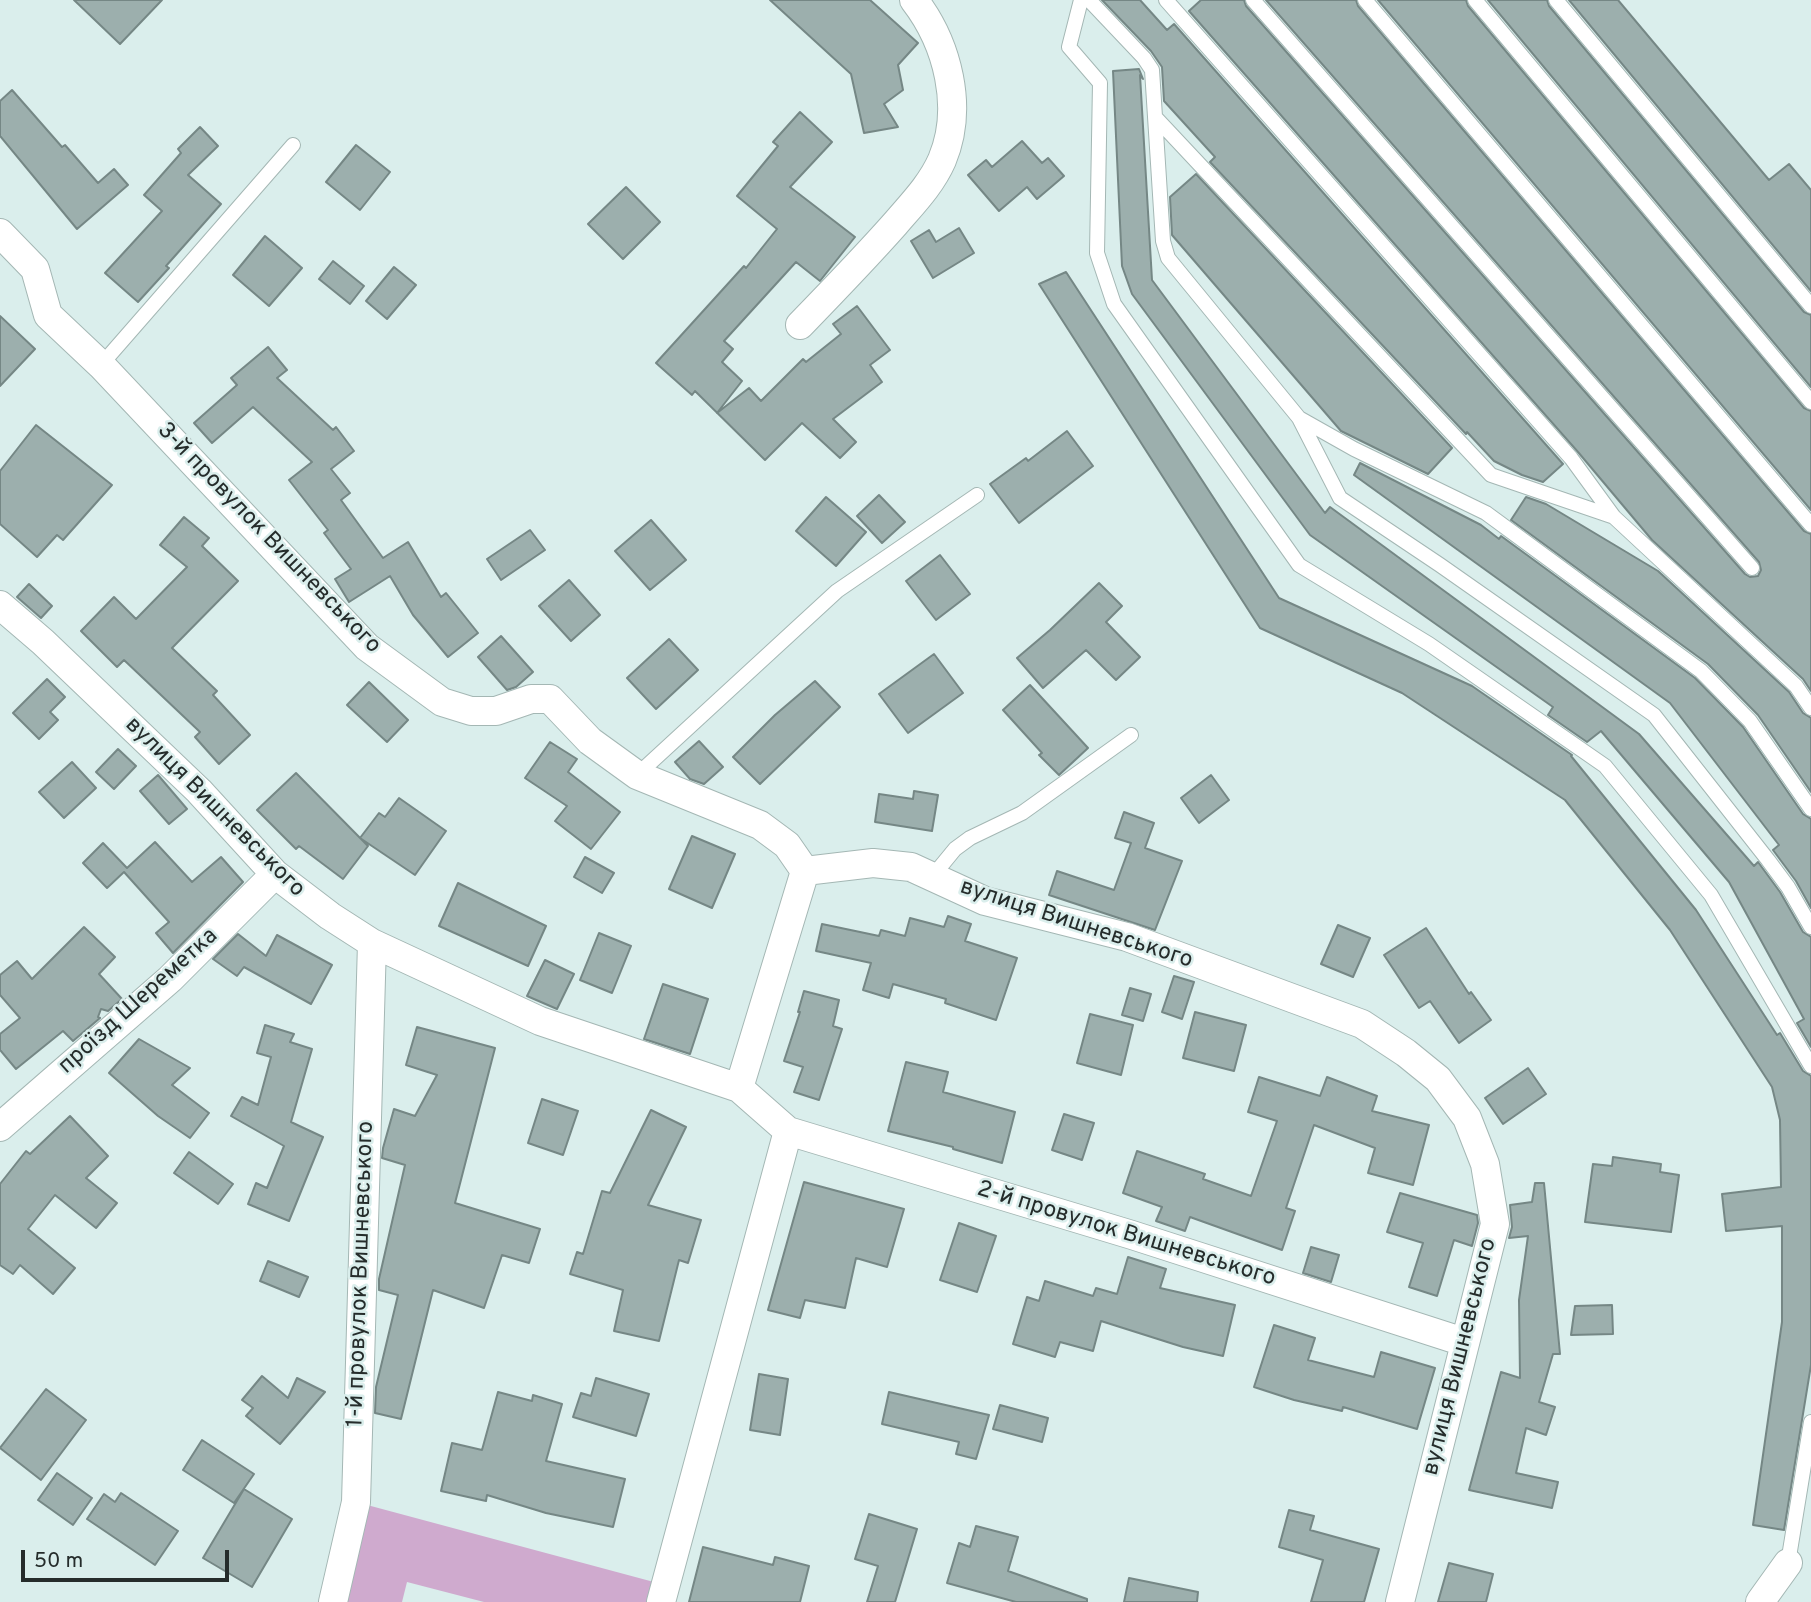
<!DOCTYPE html>
<meta charset="utf-8">
<style>
body{margin:0}
#map{position:relative;width:1811px;height:1602px;overflow:hidden;background:#daeeec;font-family:Overpass,sans-serif}
canvas{display:block}
.scale{position:absolute;left:21px;top:1550px;width:208px;height:32px;box-sizing:border-box;border:4px solid #252c2b;border-top:0;padding-left:9px;font-size:21px;line-height:24px;white-space:nowrap;color:#252c2b;-webkit-text-stroke:5px #daeeec;paint-order:stroke}
</style>
<div id="map">
<canvas width="1811" height="1602"></canvas>
<div class="scale">50 m</div>
</div>
<script>
const ctx = document.querySelector('canvas').getContext('2d');
ctx.lineJoin = 'round';
function paint(path, color) { ctx.fillStyle = color; ctx.fill(path, 'evenodd'); }
function stroke(path, color, width, dash) { ctx.strokeStyle = color; ctx.lineWidth = width; ctx.lineCap = dash ? 'butt' : 'round'; ctx.setLineDash(dash || []); ctx.stroke(path); }
function drawText(font, color, halo, rows, align = 'center') {
  ctx.font = font + ' Overpass,sans-serif'; ctx.lineWidth = 5; ctx.setLineDash([]); ctx.textBaseline = 'middle'; ctx.strokeStyle = halo; ctx.fillStyle = color; for (const [text, x, y, turn = 0] of rows) {
    ctx.save(); ctx.translate(x, y); ctx.rotate((+turn || 0) * Math.PI / 180); ctx.textAlign = isNaN(turn) ? turn : align; if (halo) ctx.strokeText(text, 0, 0); ctx.fillText(text, 0, 0); ctx.restore();
  }
}
const forest = new Path2D(`
 M 356,1502 L 665,1585 L 661,1602 L 484,1602 L 407,1582 L 402,1602 L 333,1602 Z`);
const building = new Path2D(`
 M 74,0 L 162,0 L 120,44 Z
 M 770,0 L 870,0 L 918,43 L 898,65 L 903,90 L 884,104 L 898,127 L 864,133 L 851,74 Z
 M 1102,0 L 1140,0 L 1167,30 L 1174,24 L 1563,464 L 1543,482 L 1522,475 L 1494,461 L 1467,432 L 1466,434 L 1210,162 L 1215,157 L 1164,101 L 1162,67 L 1151,51 Z
 M 1201,0 L 1244,0 L 1246,6 L 1745,574 L 1750,577 L 1758,576 L 1761,570 L 1759,562 L 1266,0 L 1356,0 L 1358,6 L 1804,531 L 1811,534 L 1811,691 L 1803,679 L 1652,540 L 1578,452 L 1189,11 Z
 M 1378,0 L 1466,0 L 1468,6 L 1804,408 L 1811,411 L 1811,510 Z
 M 1488,0 L 1547,0 L 1549,6 L 1804,312 L 1811,315 L 1811,387 Z
 M 1569,0 L 1618,0 L 1769,180 L 1789,164 L 1811,190 L 1811,291 Z
 M 1139,69 L 1143,79 L 1140,75 L 1152,280 L 1325,513 L 1330,507 L 1639,734 L 1754,866 L 1758,862 L 1780,892 L 1803,932 L 1811,937 L 1811,1047 L 1797,1023 L 1804,1019 L 1729,882 L 1601,731 L 1587,742 L 1548,715 L 1553,707 L 1310,535 L 1132,294 L 1122,266 L 1113,71 Z
 M 12,90 L 62,147 L 65,145 L 98,183 L 114,169 L 128,185 L 77,229 L 0,136 L 0,101 Z
 M 800,112 L 832,142 L 790,187 L 855,237 L 820,281 L 796,262 L 724,341 L 733,349 L 722,362 L 742,381 L 717,413 L 749,388 L 761,401 L 803,359 L 806,362 L 841,334 L 833,324 L 857,306 L 890,350 L 870,365 L 882,382 L 833,419 L 856,442 L 840,458 L 802,423 L 765,460 L 695,391 L 692,395 L 656,363 L 744,266 L 746,268 L 777,229 L 737,196 L 778,146 L 773,142 Z
 M 200,127 L 218,146 L 188,175 L 221,204 L 166,266 L 169,268 L 138,302 L 105,273 L 162,211 L 144,195 L 181,153 L 178,149 Z
 M 1022,141 L 1042,163 L 1048,158 L 1064,176 L 1037,199 L 1027,187 L 999,211 L 968,175 L 986,160 L 992,167 Z
 M 356,145 L 390,172 L 360,210 L 326,182 Z
 M 1196,174 L 1452,448 L 1428,474 L 1341,431 L 1172,235 L 1170,197 Z
 M 626,187 L 660,222 L 623,259 L 588,224 Z
 M 959,228 L 974,253 L 933,278 L 911,241 L 929,230 L 936,242 Z
 M 265,236 L 302,268 L 269,306 L 233,275 Z
 M 333,261 L 364,286 L 350,304 L 319,279 Z
 M 394,267 L 416,285 L 387,319 L 366,301 Z
 M 1066,272 L 1279,598 L 1472,686 L 1572,755 L 1571,756 L 1696,910 L 1777,1035 L 1780,1033 L 1803,1071 L 1811,1076 L 1811,1365 L 1784,1530 L 1753,1525 L 1782,1322 L 1782,1226 L 1726,1231 L 1722,1194 L 1781,1187 L 1780,1120 L 1772,1087 L 1670,930 L 1565,800 L 1402,693 L 1260,628 L 1039,284 Z
 M 0,316 L 35,349 L 0,386 Z
 M 268,347 L 287,370 L 277,378 L 333,430 L 336,427 L 354,451 L 331,469 L 350,493 L 341,500 L 383,558 L 408,542 L 441,597 L 446,593 L 478,633 L 448,657 L 413,615 L 390,576 L 349,602 L 335,579 L 351,569 L 324,533 L 328,530 L 289,480 L 312,462 L 253,407 L 212,443 L 194,423 L 237,385 L 231,378 Z
 M 36,425 L 112,485 L 63,540 L 57,535 L 37,557 L 0,524 L 0,471 Z
 M 1067,431 L 1093,466 L 1019,523 L 990,484 L 1026,458 L 1028,461 Z
 M 1360,463 L 1481,525 L 1499,539 L 1501,536 L 1695,678 L 1743,727 L 1803,814 L 1811,819 L 1811,908 L 1796,881 L 1773,850 L 1779,845 L 1670,703 L 1354,475 Z
 M 879,495 L 905,522 L 882,543 L 857,516 Z
 M 826,497 L 866,532 L 836,566 L 796,531 Z
 M 1526,497 L 1546,504 L 1658,571 L 1789,692 L 1803,713 L 1811,718 L 1811,792 L 1758,715 L 1708,664 L 1511,520 Z
 M 184,517 L 209,538 L 202,546 L 238,581 L 172,648 L 217,691 L 213,695 L 250,735 L 219,764 L 195,737 L 200,732 L 124,660 L 117,667 L 81,631 L 114,597 L 136,619 L 187,567 L 160,545 Z
 M 651,520 L 686,560 L 650,590 L 615,551 Z
 M 530,530 L 545,550 L 501,580 L 487,559 Z
 M 940,555 L 970,594 L 936,620 L 906,581 Z
 M 569,580 L 600,615 L 571,641 L 539,606 Z
 M 1099,583 L 1122,606 L 1106,622 L 1140,657 L 1116,680 L 1086,650 L 1043,688 L 1017,658 L 1050,630 Z
 M 29,584 L 52,606 L 41,618 L 17,597 Z
 M 501,636 L 533,672 L 516,687 L 507,690 L 478,657 Z
 M 669,639 L 698,670 L 656,709 L 627,678 Z
 M 934,654 L 963,693 L 908,733 L 879,694 Z
 M 47,679 L 65,697 L 50,712 L 58,720 L 39,739 L 13,713 Z
 M 815,681 L 840,707 L 760,784 L 733,757 L 775,715 Z
 M 369,682 L 408,720 L 387,742 L 347,705 Z
 M 1030,685 L 1088,748 L 1059,775 L 1039,755 L 1042,753 L 1003,710 Z
 M 699,741 L 723,767 L 704,784 L 690,779 L 675,762 Z
 M 550,742 L 577,759 L 568,772 L 620,812 L 591,849 L 555,821 L 567,806 L 525,778 Z
 M 118,749 L 136,766 L 114,789 L 96,772 Z
 M 72,762 L 96,788 L 64,818 L 39,792 Z
 M 296,773 L 368,846 L 343,879 L 299,846 L 296,849 L 257,810 Z
 M 158,775 L 187,809 L 169,824 L 140,791 Z
 M 1211,775 L 1229,800 L 1199,823 L 1181,798 Z
 M 914,791 L 938,795 L 932,831 L 875,822 L 879,794 L 913,799 Z
 M 399,798 L 446,831 L 415,875 L 360,838 L 379,813 L 385,817 Z
 M 1124,812 L 1154,823 L 1145,848 L 1182,861 L 1155,930 L 1049,895 L 1057,871 L 1114,890 L 1131,843 L 1115,838 Z
 M 692,836 L 735,854 L 712,908 L 669,889 Z
 M 155,842 L 192,882 L 221,857 L 243,882 L 173,953 L 156,933 L 169,922 L 124,872 L 107,888 L 83,863 L 103,843 L 127,868 Z
 M 585,857 L 614,873 L 602,893 L 574,877 Z
 M 458,883 L 546,926 L 528,966 L 439,926 Z
 M 948,916 L 971,924 L 965,941 L 1017,958 L 996,1020 L 945,1003 L 946,999 L 893,984 L 889,998 L 863,990 L 871,963 L 816,951 L 822,924 L 879,936 L 881,930 L 905,936 L 910,918 L 944,927 Z
 M 1338,925 L 1370,938 L 1353,977 L 1321,964 Z
 M 84,927 L 115,957 L 99,974 L 122,999 L 108,1011 L 101,1009 L 98,1017 L 100,1018 L 73,1041 L 63,1031 L 16,1069 L 0,1050 L 0,1034 L 20,1018 L 0,995 L 0,975 L 17,961 L 32,979 Z
 M 1426,928 L 1469,994 L 1471,992 L 1491,1020 L 1459,1043 L 1430,1001 L 1419,1008 L 1384,955 Z
 M 599,933 L 631,946 L 612,993 L 580,980 Z
 M 238,934 L 266,956 L 277,935 L 332,965 L 311,1004 L 244,967 L 237,976 L 213,959 Z
 M 545,960 L 574,974 L 557,1009 L 527,996 Z
 M 1174,976 L 1194,982 L 1182,1019 L 1162,1012 Z
 M 663,984 L 708,999 L 690,1054 L 644,1039 Z
 M 1130,988 L 1151,994 L 1143,1021 L 1122,1015 Z
 M 804,991 L 839,1000 L 833,1026 L 842,1029 L 819,1100 L 794,1092 L 803,1067 L 784,1061 L 800,1012 L 798,1012 Z
 M 1195,1012 L 1246,1025 L 1234,1071 L 1183,1058 Z
 M 1090,1014 L 1133,1025 L 1121,1075 L 1077,1063 Z
 M 265,1025 L 294,1034 L 290,1042 L 312,1049 L 291,1122 L 323,1137 L 289,1221 L 248,1204 L 256,1183 L 267,1188 L 284,1146 L 231,1116 L 242,1097 L 258,1105 L 271,1057 L 257,1053 Z
 M 417,1027 L 495,1048 L 455,1203 L 540,1229 L 529,1263 L 502,1255 L 484,1308 L 433,1290 L 401,1419 L 375,1413 L 376,1387 L 398,1295 L 379,1290 L 379,1279 L 405,1165 L 382,1158 L 383,1148 L 394,1109 L 415,1116 L 437,1075 L 406,1065 Z
 M 139,1039 L 190,1068 L 172,1085 L 209,1113 L 190,1138 L 158,1116 L 109,1073 Z
 M 906,1062 L 948,1072 L 943,1092 L 1015,1112 L 1002,1163 L 953,1149 L 953,1147 L 888,1131 Z
 M 1528,1068 L 1546,1094 L 1503,1124 L 1485,1098 Z
 M 1259,1077 L 1320,1096 L 1327,1077 L 1377,1096 L 1372,1111 L 1429,1125 L 1413,1185 L 1368,1173 L 1375,1148 L 1314,1125 L 1286,1208 L 1295,1211 L 1282,1250 L 1190,1217 L 1185,1231 L 1156,1221 L 1162,1207 L 1123,1193 L 1137,1151 L 1205,1174 L 1203,1179 L 1251,1196 L 1277,1121 L 1248,1112 Z
 M 542,1099 L 578,1111 L 563,1155 L 528,1143 Z
 M 651,1110 L 686,1127 L 648,1205 L 701,1220 L 688,1263 L 679,1260 L 659,1341 L 614,1331 L 623,1290 L 570,1274 L 577,1252 L 583,1254 L 602,1191 L 610,1193 Z
 M 1064,1114 L 1094,1123 L 1082,1160 L 1052,1150 Z
 M 70,1116 L 108,1156 L 86,1178 L 117,1203 L 96,1228 L 55,1195 L 28,1229 L 75,1268 L 53,1294 L 20,1265 L 13,1274 L 0,1265 L 0,1184 L 26,1151 L 30,1154 Z
 M 189,1152 L 233,1184 L 218,1204 L 174,1173 Z
 M 1613,1157 L 1661,1164 L 1660,1172 L 1679,1175 L 1671,1232 L 1585,1222 L 1593,1164 L 1612,1166 Z
 M 804,1182 L 904,1209 L 887,1267 L 856,1258 L 845,1308 L 805,1300 L 800,1318 L 768,1310 Z
 M 1535,1183 L 1544,1183 L 1560,1354 L 1553,1354 L 1539,1402 L 1555,1407 L 1546,1435 L 1526,1428 L 1516,1473 L 1558,1482 L 1552,1508 L 1469,1490 L 1501,1372 L 1520,1378 L 1519,1300 L 1528,1236 L 1509,1238 L 1512,1227 L 1510,1205 L 1532,1202 Z
 M 1400,1193 L 1477,1215 L 1478,1223 L 1472,1246 L 1454,1240 L 1437,1296 L 1409,1287 L 1423,1243 L 1387,1232 Z
 M 959,1223 L 996,1236 L 977,1292 L 940,1280 Z
 M 1311,1247 L 1339,1255 L 1331,1282 L 1303,1273 Z
 M 1128,1257 L 1166,1269 L 1160,1288 L 1235,1305 L 1223,1356 L 1183,1347 L 1101,1321 L 1093,1351 L 1060,1342 L 1055,1357 L 1013,1344 L 1027,1297 L 1039,1301 L 1045,1281 L 1093,1296 L 1096,1288 L 1117,1294 Z
 M 268,1261 L 308,1277 L 299,1297 L 260,1281 Z
 M 1612,1305 L 1613,1334 L 1571,1335 L 1575,1306 Z
 M 1274,1325 L 1315,1338 L 1308,1360 L 1374,1377 L 1381,1352 L 1435,1368 L 1417,1429 L 1343,1407 L 1342,1411 L 1294,1400 L 1254,1387 Z
 M 759,1374 L 788,1379 L 780,1435 L 750,1430 Z
 M 262,1376 L 288,1398 L 297,1378 L 325,1392 L 280,1444 L 246,1416 L 253,1408 L 242,1400 Z
 M 596,1378 L 649,1394 L 636,1436 L 573,1417 L 581,1393 L 591,1396 Z
 M 46,1389 L 86,1420 L 41,1480 L 0,1448 Z
 M 498,1392 L 532,1401 L 533,1395 L 562,1404 L 546,1461 L 625,1479 L 613,1527 L 546,1513 L 487,1495 L 486,1501 L 441,1491 L 452,1443 L 482,1450 Z
 M 889,1392 L 989,1415 L 976,1459 L 956,1454 L 959,1442 L 882,1424 Z
 M 1000,1405 L 1048,1418 L 1042,1442 L 993,1429 Z
 M 202,1440 L 254,1474 L 234,1503 L 183,1470 Z
 M 57,1473 L 92,1498 L 73,1525 L 38,1500 Z
 M 244,1489 L 292,1519 L 252,1587 L 203,1558 Z
 M 121,1493 L 178,1531 L 155,1565 L 87,1519 L 104,1494 L 115,1502 Z
 M 1289,1510 L 1314,1516 L 1310,1530 L 1379,1549 L 1364,1602 L 1311,1602 L 1323,1560 L 1279,1547 Z
 M 869,1514 L 917,1529 L 895,1602 L 867,1602 L 878,1566 L 855,1559 Z
 M 976,1526 L 1018,1537 L 1008,1571 L 1087,1599 L 1087,1602 L 1016,1602 L 947,1583 L 959,1543 L 970,1547 Z
 M 703,1547 L 773,1565 L 775,1557 L 809,1566 L 800,1602 L 689,1602 Z
 M 1449,1563 L 1493,1574 L 1486,1602 L 1438,1602 Z
 M 1129,1578 L 1198,1592 L 1197,1602 L 1124,1602 Z`);
const service = new Path2D(`
 M 1081,0 L 1069,47 L 1100,83 L 1097,253 L 1114,304 L 1299,565 L 1429,644 L 1605,766 L 1711,895 L 1811,1066
 M 1089,0 L 1144,58 L 1152,70 L 1163,241 L 1168,258 L 1299,418 L 1354,449 L 1486,513 L 1701,671 L 1750,721 L 1811,809
 M 1166,0 L 1571,458 L 1614,517 L 1796,686 L 1811,708
 M 1253,0 L 1752,568
 M 1365,0 L 1811,525
 M 1475,0 L 1811,402
 M 1556,0 L 1811,306
 M 1155,117 L 1491,475 L 1614,517
 M 101,365 L 293,145
 M 1299,418 L 1340,498 L 1440,565 L 1654,715 L 1768,860 L 1788,887 L 1811,927
 M 637,775 L 837,591 L 977,495
 M 932,877 L 955,849 L 970,838 L 1022,813 L 1131,735
 M 1788,1563 L 1811,1422`);
const minor = new Path2D(`
 M 0,233 L 35,269 L 48,315 L 101,365 L 367,647 L 442,702 L 471,711 L 496,711 L 531,699 L 550,699 L 590,741 L 637,775 L 760,825 L 787,845 L 805,871
 M 800,325 C 832,292 864,259 895,224 C 912,204 931,185 942,160 C 964,108 948,44 914,0
 M 0,605 L 43,642 L 199,791 L 275,874 L 330,916 L 372,943 L 540,1021 L 739,1088 L 805,871 L 873,863 L 911,867 L 985,901 L 1127,937 L 1362,1024 L 1406,1053 L 1438,1079 L 1467,1118 L 1485,1164 L 1495,1224 L 1400,1602
 M 739,1088 L 788,1131 L 1132,1235 L 1464,1342
 M 0,1127 L 170,979 L 275,874
 M 333,1602 L 356,1502 L 372,943
 M 661,1602 L 788,1131
 M 1760,1602 L 1788,1563`);
const streetNames = [
 ["3-й провулок Вишневського",268,539,46],
 ["вулиця Вишневського",214,808,45],
 ["вулиця Вишневського",1076,925,18],
 ["проїзд Шереметка",139,1002,-42],
 ["2-й провулок Вишневського",1126,1235,17],
 ["1-й провулок Вишневського",362,1274,-88],
 ["вулиця Вишневського",1461,1357,-76]
];
paint(forest, '#cfaace');
paint(building, '#9cafad');
stroke(building, '#758785', 2);
stroke(service, '#a4b7b4', 16);
stroke(minor, '#a4b7b4', 30);
stroke(service, '#fff', 14);
stroke(minor, '#fff', 28);
drawText('23px', '#252c2b', '#daeeec', streetNames);
</script>
